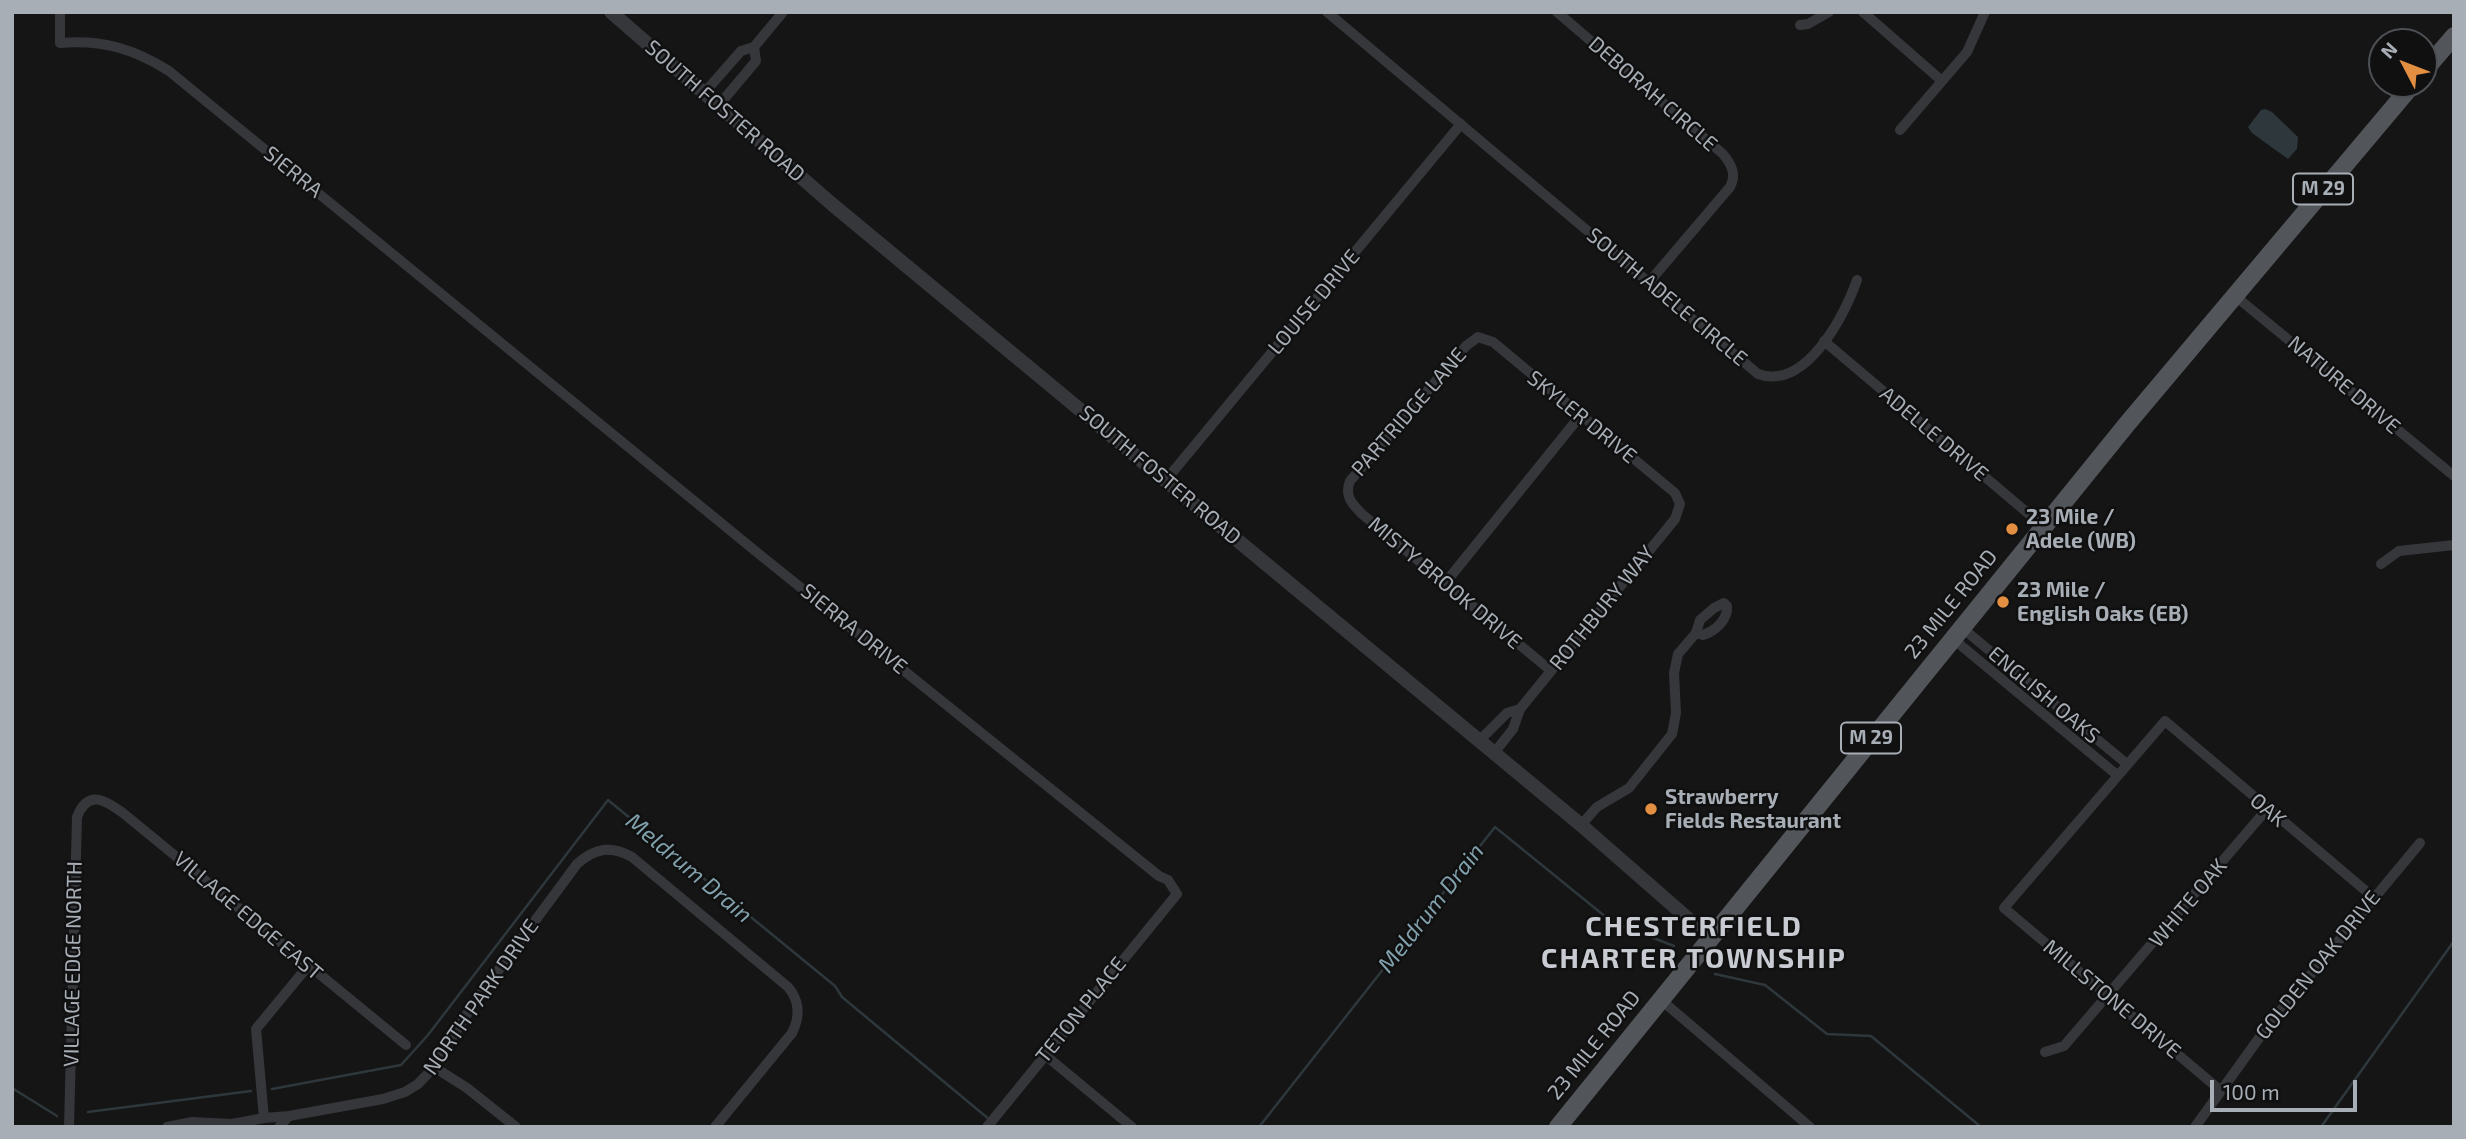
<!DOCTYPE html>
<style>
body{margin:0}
#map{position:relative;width:2466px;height:1139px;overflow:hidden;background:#151516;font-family:"Exo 2",sans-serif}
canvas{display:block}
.frame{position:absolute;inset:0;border:14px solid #a7aeb5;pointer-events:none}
.north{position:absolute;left:2368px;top:28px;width:70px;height:70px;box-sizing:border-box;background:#101011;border:2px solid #4c4f53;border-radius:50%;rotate:312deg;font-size:19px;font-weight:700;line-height:28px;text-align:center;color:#a7aeb5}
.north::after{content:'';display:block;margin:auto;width:24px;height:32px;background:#e28f41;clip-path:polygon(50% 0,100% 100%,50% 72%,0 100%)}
.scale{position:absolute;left:2210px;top:1080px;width:147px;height:32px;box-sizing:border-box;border:4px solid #a7aeb5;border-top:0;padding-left:9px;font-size:21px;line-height:24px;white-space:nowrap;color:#a7aeb5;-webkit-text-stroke:5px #101011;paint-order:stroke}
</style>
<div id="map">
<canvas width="2466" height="1139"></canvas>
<div class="frame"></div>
<div class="north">N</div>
<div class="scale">100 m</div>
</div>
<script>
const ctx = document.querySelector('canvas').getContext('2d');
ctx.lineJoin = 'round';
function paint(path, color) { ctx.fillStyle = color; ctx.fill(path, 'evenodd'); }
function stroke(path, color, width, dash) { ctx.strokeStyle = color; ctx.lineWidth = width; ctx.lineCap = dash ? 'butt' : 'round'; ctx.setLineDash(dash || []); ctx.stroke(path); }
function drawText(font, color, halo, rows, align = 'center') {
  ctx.font = font + ' "Exo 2",sans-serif'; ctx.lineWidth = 5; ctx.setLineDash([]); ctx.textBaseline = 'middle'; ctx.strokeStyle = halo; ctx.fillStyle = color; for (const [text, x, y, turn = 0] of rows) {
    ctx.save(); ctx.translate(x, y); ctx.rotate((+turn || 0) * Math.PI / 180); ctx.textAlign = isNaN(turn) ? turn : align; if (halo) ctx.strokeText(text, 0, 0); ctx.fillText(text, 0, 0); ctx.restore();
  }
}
const water = new Path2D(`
 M 2265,109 L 2272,112 L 2298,137 L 2297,149 L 2288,159 L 2252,133 L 2248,127 L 2261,110 Z`);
const stream = new Path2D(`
 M 1715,974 L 1765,985 L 1827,1034 L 1871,1036 L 1981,1127
 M 12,1088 L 57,1116
 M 272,1089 L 401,1065 L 428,1035 L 608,800 L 835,986 L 842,997 L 990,1120
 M 88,1112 L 251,1091
 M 1259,1127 L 1495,827 L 1612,922 L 1674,946
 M 2321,1127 L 2454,941`);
const minor = new Path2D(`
 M 60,12 L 60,43 C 102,39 134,49 169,71 L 759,554 L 1159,876 L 1168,880 L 1177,894 L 987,1127
 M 1327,12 L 1758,374 C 1806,391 1844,316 1857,280
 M 1557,12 L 1723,154 C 1731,164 1737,174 1730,187 L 1650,281
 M 1863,12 L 1942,81
 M 1800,25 L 1808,24 L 1829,12
 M 754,47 L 783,12
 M 705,92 L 741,51 L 754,47 L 756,61 L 719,105
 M 1900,130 L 1967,52 L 1985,12
 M 2234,295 L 2454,476
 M 1824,341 L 2043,526
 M 1166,480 L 1461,124
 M 2381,564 L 2399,551 L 2454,545
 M 1446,582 L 1580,416
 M 1961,627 L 2127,764
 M 1952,638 L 2117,775
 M 1520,709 L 1675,519 L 1680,504 L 1675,493 L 1493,342 L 1478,337 L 1466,346 L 1350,481 C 1344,496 1352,504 1362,514 L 1550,670
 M 1479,741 L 1507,713 L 1520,709 L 1513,729 L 1494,753
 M 1581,825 L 1597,807 L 1629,788 L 1672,734 L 1676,713 L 1674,673 L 1678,654 L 1696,633 L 1700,620 L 1714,608 L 1724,603 L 1727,606 C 1728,620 1715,631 1703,635 L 1696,633
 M 1660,999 L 1810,1127
 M 2045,1052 L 2064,1046 L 2267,809
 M 1045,1055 L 1132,1127
 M 434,1067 L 467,1088 L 516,1127
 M 2220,1090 L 2004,908 L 2165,721 L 2373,897
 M 264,1118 L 256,1029 L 308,966
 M 69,1127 L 77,817 C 88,789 105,800 123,813 L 406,1045
 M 167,1127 L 192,1122 L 232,1124 L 264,1118 L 289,1116 L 383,1099 L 405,1092 L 418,1084 L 434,1067 L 472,1006 L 577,864 C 595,848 611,845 632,857 L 788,987 C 800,1001 800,1017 792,1033 L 715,1127
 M 279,1127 L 289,1116
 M 2195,1127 L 2267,1027 L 2420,843`);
const tertiary = new Path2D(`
 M 611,12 L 833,205 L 1581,825 L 1709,937`);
const primary = new Path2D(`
 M 2424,71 L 2454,36
 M 1558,1127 L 2127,424 L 2413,84`);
const markers = [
 [2012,529,7,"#e28f41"],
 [2003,602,7,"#e28f41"],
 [1651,809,7,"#e28f41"]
];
const shields = [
 [2323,189,60],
 [1871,738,60]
];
const shieldNames = [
 ["M 29",2323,189],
 ["M 29",1871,738]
];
const streetNames = [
 ["DEBORAH CIRCLE",1653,94,41],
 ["SOUTH FOSTER ROAD",725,111,41],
 ["SIERRA",293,172,39],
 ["SOUTH ADELE CIRCLE",1667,297,40],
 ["LOUISE DRIVE",1314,302,-50],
 ["NATURE DRIVE",2344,385,40],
 ["PARTRIDGE LANE",1409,412,-49],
 ["SKYLER DRIVE",1582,417,39],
 ["ADELLE DRIVE",1934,434,40],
 ["SOUTH FOSTER ROAD",1160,475,40],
 ["MISTY BROOK DRIVE",1445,583,40],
 ["23 MILE ROAD",1951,604,-51],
 ["ROTHBURY WAY",1602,608,-51],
 ["SIERRA DRIVE",854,629,39],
 ["ENGLISH OAKS",2044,695,40],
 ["OAK",2268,810,40],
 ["WHITE OAK",2188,903,-50],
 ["VILLAGE EDGE EAST",248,916,40],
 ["VILLAGE EDGE NORTH",73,964,-89],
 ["GOLDEN OAK DRIVE",2318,965,-51],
 ["NORTH PARK DRIVE",481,997,-55],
 ["MILLSTONE DRIVE",2112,999,40],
 ["TETON PLACE",1081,1010,-51],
 ["23 MILE ROAD",1594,1045,-51]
];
const poiNames = [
 ["23 Mile /",2026,517],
 ["Adele (WB)",2026,541],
 ["23 Mile /",2017,590],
 ["English Oaks (EB)",2017,614],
 ["Strawberry",1665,797],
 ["Fields Restaurant",1665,821]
];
const waterNames = [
 ["Meldrum Drain",689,868,40],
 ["Meldrum Drain",1431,908,-52]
];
const districtNames = [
 ["CHESTERFIELD",1694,927],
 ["CHARTER TOWNSHIP",1694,959]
];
paint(water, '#2e373b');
stroke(stream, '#2e373b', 2.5);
stroke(minor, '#36373b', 10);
stroke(tertiary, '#36373b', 14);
stroke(primary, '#525559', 18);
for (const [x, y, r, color] of markers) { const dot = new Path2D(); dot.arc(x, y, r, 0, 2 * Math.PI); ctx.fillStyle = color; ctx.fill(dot); stroke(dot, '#101011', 2.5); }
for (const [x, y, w] of shields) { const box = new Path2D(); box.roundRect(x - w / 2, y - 15.5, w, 31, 5); ctx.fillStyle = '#101011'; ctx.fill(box); stroke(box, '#a7aeb5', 2); }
drawText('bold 19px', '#a7aeb5', null, shieldNames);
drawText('21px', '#a7aeb5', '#101011', streetNames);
drawText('bold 21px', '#a7aeb5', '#101011', poiNames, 'left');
drawText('italic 23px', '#81a1ad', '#101011', waterNames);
ctx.letterSpacing = '2px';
drawText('bold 28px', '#c8ccd2', '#101011', districtNames);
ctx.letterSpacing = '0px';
</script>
